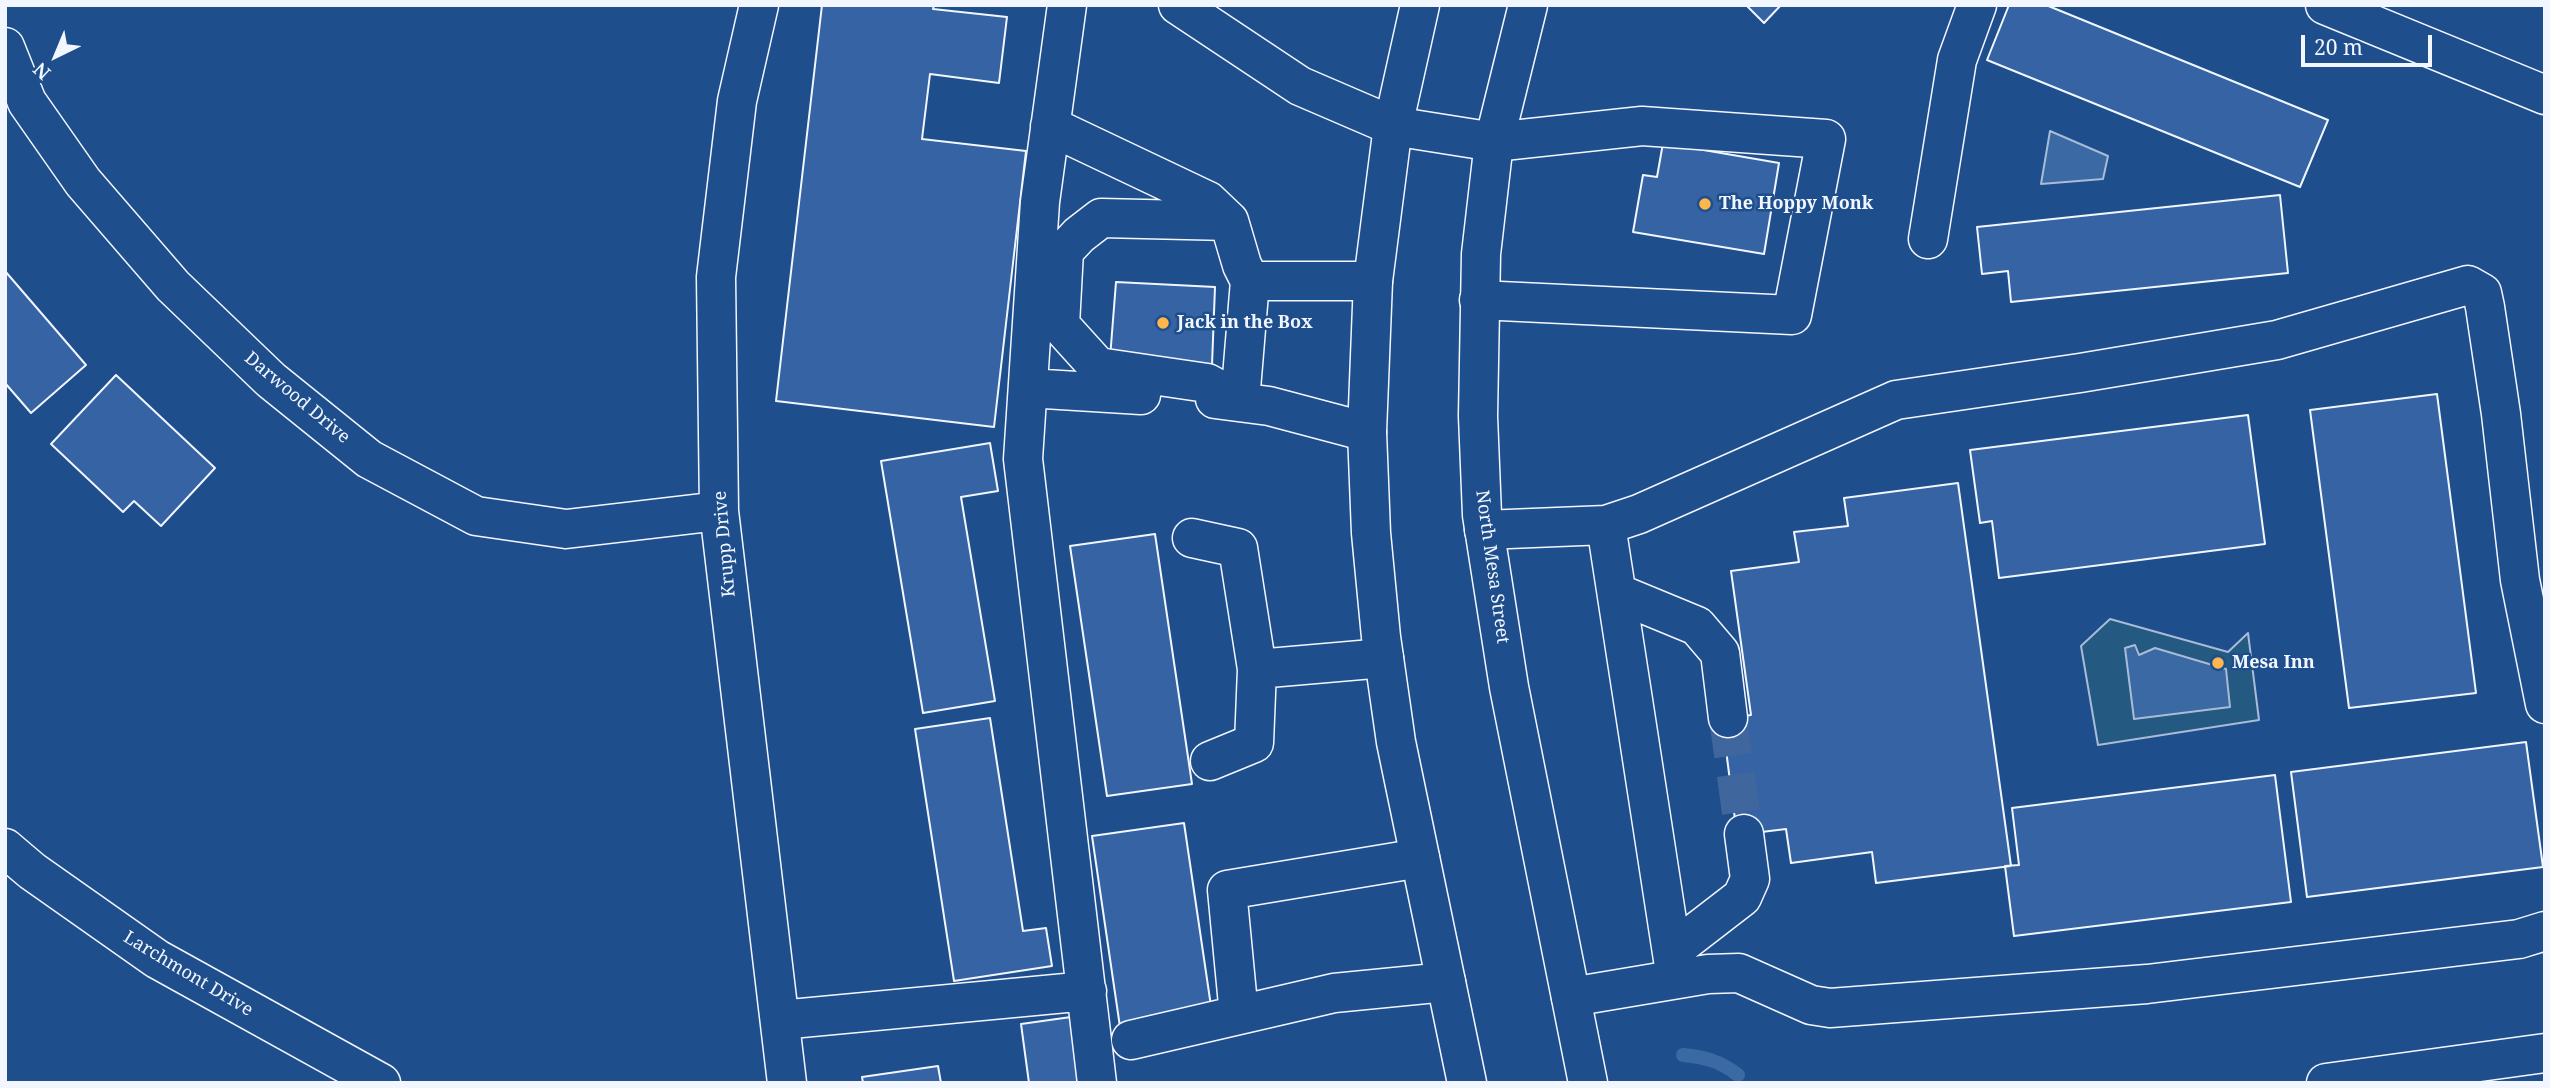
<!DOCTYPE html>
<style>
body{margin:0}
#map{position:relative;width:2550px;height:1088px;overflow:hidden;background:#1f4e8c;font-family:"Noto Serif",serif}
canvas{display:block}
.frame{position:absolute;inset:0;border:7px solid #f2f6ff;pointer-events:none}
.north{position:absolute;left:21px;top:21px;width:70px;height:70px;-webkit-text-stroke:5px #1f4e8c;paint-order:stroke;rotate:223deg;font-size:19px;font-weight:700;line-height:28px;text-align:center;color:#f2f6ff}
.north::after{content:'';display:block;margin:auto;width:24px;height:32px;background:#f2f6ff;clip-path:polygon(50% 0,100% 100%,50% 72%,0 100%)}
.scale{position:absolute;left:2301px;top:35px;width:131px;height:32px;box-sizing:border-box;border:4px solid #f2f6ff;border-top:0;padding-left:9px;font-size:21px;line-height:24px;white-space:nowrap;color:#f2f6ff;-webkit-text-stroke:5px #1f4e8c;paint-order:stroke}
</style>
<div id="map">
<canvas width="2550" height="1088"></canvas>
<div class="frame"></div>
<div class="north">N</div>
<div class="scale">20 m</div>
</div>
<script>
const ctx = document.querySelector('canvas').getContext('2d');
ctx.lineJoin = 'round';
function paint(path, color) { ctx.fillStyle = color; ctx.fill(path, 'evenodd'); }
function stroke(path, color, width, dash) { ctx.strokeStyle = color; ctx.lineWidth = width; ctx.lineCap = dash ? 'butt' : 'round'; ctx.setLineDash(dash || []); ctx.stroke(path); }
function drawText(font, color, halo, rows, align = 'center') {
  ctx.font = font + ' "Noto Serif",serif'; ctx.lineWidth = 5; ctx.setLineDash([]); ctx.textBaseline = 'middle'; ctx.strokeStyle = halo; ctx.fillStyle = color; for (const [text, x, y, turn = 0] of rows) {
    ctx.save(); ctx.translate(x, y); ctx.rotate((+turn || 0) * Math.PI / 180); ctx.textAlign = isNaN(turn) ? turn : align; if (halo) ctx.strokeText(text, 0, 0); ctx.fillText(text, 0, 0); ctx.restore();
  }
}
const green = new Path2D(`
 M 2110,619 L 2228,652 L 2248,633 L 2259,720 L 2098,745 L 2081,646 Z`);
const water = new Path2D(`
 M 2050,131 L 2108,156 L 2103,179 L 2041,184 Z
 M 2135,645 L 2139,655 L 2155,648 L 2226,669 L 2230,707 L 2134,719 L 2125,648 Z`);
const stream = new Path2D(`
 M 1683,1055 C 1705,1057 1720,1061 1738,1075`);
const building = new Path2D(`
 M 822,5 L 934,5 L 933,9 L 1007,17 L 999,83 L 930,74 L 922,139 L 1026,151 L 994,427 L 776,401 Z
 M 1746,5 L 1781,5 L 1764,23 Z
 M 2009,5 L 2046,5 L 2328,120 L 2300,187 L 1987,60 Z
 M 1663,143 L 1779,163 L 1764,254 L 1633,232 L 1643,175 L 1657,177 Z
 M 2280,195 L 2288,273 L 2011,302 L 2008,271 L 1982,274 L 1977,227 Z
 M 5,271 L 86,365 L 31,413 L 5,383 Z
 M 1116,282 L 1215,287 L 1212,365 L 1110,358 Z
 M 116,375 L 215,468 L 161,526 L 134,501 L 123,512 L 51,444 Z
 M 2437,394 L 2476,693 L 2349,708 L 2310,410 Z
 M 2248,415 L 2265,544 L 1999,578 L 1992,521 L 1980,523 L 1970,450 Z
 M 990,443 L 998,491 L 961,497 L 995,701 L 923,713 L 881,461 Z
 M 1958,483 L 2011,866 L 1876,883 L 1872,852 L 1791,863 L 1786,829 L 1737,835 L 1722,719 L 1751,715 L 1731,571 L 1799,562 L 1794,532 L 1848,526 L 1844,498 Z
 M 1155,534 L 1192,784 L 1107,796 L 1070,546 Z
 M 990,718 L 1023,931 L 1046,928 L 1052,966 L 954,981 L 915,729 Z
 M 2526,742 L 2543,867 L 2307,897 L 2291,772 Z
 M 2275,775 L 2291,902 L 2014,936 L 2005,866 L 2019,865 L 2012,808 Z
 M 1184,823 L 1212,1013 L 1120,1027 L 1092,836 Z
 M 1071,1017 L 1078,1083 L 1029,1083 L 1021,1024 Z
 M 938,1066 L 941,1083 L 863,1083 L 862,1077 Z`);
const minorTunnel = new Path2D(`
 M 1728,718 L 1744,834`);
const minor = new Path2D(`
 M 759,5 L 737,101 L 716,277 L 719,511 L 787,1083
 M 1067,5 L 1040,202 L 1023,459 L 1097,1083
 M 1178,5 L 1300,86 L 1393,126 L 1494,142 L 1642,126 L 1826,139 L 1792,315 L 1479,300
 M 2325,5 L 2545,95
 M 5,47 L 27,102 L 83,182 L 173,286 L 271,380 L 369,459 L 476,516 L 566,529 L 719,511
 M 1050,126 L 1208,201 L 1229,221 L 1242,265 L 1250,281 L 1373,281
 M 1229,221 L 1101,218 L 1079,235 L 1064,251 L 1060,325 L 1098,367 L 1207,383 L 1240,401 L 1250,281
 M 1928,239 L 1957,60 L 1977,5
 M 1028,388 L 1141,395
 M 1215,399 L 1269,406 L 1367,432
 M 1606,525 L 1676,979
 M 1484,530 L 1606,525 L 1639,514 L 1896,400 L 2080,373 L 2277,340 L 2468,285 L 2482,293 L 2485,307 L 2501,414 L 2520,580 L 2545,704
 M 1192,538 L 1238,548 L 1257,669 L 1254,743 L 1210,761
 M 1617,593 L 1697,626 L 1720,653 L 1728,718
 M 1257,669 L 1384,658
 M 5,848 L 32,871 L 157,959 L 381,1083
 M 1672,951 L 1742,897 L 1750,879 L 1744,834
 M 1571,997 L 1708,974 L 1739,973 L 1811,1005 L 1830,1008 L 2147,984 L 2519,939 L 2545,931
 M 1239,1015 L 1227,890 L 1420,858
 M 780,1020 L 1087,991
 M 1131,1040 L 1334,993 L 1446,982
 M 2326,1083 L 2545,1053`);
const major = new Path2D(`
 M 1420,5 L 1393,126 L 1373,281 L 1367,432 L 1371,533 L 1381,637 L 1396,742 L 1467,1083
 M 1528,5 L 1494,142 L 1481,254 L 1478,416 L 1482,515 L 1509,687 L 1588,1083`);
const markers = [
 [1705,204,7,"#ffb74d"],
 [1163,323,7,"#ffb74d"],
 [2218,663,7,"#ffb74d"]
];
const poiNames = [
 ["The Hoppy Monk",1719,204],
 ["Jack in the Box",1177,323],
 ["Mesa Inn",2232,663]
];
const streetNames = [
 ["Darwood Drive",297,398,40],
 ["Krupp Drive",725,544,-95],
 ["North Mesa Street",1492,567,82],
 ["Larchmont Drive",188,974,31]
];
paint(green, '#245a82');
stroke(green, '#a8bbd7', 2);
paint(water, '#3b69a3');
stroke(water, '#a8bbd7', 2);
stroke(stream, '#3b69a3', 14);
paint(building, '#3563a3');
stroke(building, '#f2f6ff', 2);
stroke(minorTunnel, '#3f679d', 38, [38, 19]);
stroke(minor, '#f2f6ff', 41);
stroke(major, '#f2f6ff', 41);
stroke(minor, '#1f4e8c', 38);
stroke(major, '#1f4e8c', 38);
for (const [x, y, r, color] of markers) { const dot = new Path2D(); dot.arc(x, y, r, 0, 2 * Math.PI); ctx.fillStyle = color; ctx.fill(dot); stroke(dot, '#1f4e8c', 2.5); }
drawText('bold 18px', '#f2f6ff', '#1f4e8c', poiNames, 'left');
drawText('18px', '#f2f6ff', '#1f4e8c', streetNames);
</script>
